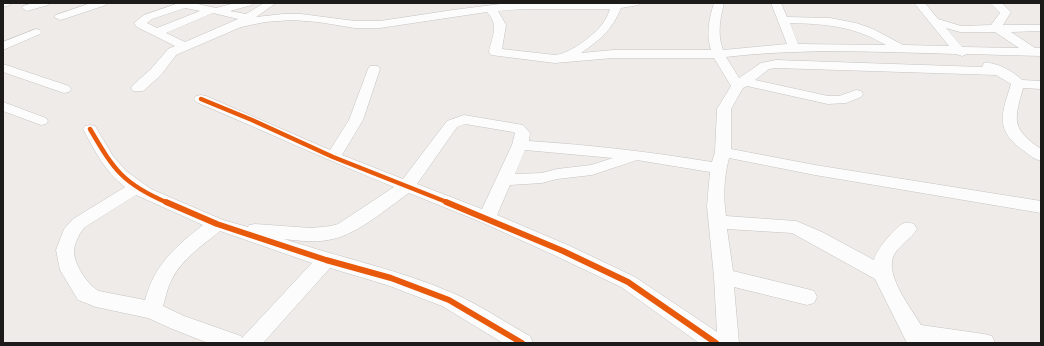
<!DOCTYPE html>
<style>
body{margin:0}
#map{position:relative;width:1044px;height:346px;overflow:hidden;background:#eeebe9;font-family:Mulish,sans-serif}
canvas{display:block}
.frame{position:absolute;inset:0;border:4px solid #1d1b1a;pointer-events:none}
</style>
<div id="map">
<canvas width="1044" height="346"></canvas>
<div class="frame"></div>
</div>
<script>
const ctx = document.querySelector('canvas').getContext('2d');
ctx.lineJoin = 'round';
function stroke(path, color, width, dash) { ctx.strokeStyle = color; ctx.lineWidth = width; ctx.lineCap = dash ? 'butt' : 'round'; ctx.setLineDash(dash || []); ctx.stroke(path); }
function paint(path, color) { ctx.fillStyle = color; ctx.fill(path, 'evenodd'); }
const minor = new Path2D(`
 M 3,3 L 11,3 L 10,5 L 3,7 Z
 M 33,3 L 49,3 L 48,5 L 27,11 L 22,8 L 23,6 Z
 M 91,3 L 107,3 L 106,5 L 64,19 L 60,20 L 54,17 L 56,15 Z
 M 179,3 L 193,3 L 216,8 L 235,3 L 253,3 L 252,5 L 230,11 L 246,14 L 264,3 L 276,3 L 256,17 L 283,14 L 301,14 L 355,21 L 380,21 L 453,10 L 500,4 L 640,3 L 639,5 L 621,8 C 612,30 601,39 581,53 L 613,50 L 711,50 C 706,34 709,19 714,3 L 724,3 C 720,19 717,34 723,50 L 787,44 L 771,3 L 781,3 L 787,17 L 830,18 L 856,23 L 873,29 L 903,45 L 949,46 L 914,3 L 925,3 L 938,19 L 961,26 L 991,25 L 1000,13 L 990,3 L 1002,3 L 1011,12 L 1003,25 L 1041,25 L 1041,31 L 1011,32 L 1035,48 L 1041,48 L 1041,56 L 967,54 L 962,56 L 956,54 C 879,52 803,48 726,57 L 739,78 L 761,63 L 776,60 L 982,67 L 984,63 C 994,61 1015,72 1022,80 L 1041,81 L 1041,89 L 1023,88 C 1014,121 1011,128 1041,149 L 1041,161 C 1033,159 1027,153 1020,148 C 994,128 1003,111 1011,84 L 996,75 L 776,68 L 769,69 L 755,80 L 828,96 L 839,96 L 856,90 L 861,91 L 863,94 L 861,97 L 846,103 L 828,104 L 747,86 L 743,88 L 731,109 L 731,149 L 815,165 L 1041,201 L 1041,213 L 815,175 L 729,158 C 724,176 723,198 726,216 L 796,221 L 822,232 L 874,260 C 876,250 893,230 902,224 C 906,222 910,223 914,224 L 917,229 C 911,239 897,247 893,257 C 886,277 911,308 921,325 L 984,334 L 992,336 L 995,343 L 907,343 L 875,279 L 792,233 L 727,229 L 733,271 L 807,289 L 814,291 L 817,297 L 814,303 L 807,305 L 734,287 L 739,343 L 699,343 L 621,287 L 556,256 L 481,222 L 409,193 C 386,209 359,233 333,239 C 317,243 300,241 284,239 C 341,258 401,270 455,294 C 480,305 506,323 530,336 L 533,343 L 503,343 L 442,306 L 387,285 L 330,268 L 263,343 L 208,343 L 170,328 L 148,318 L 96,307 L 78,300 L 60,270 L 56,250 L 64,229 L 73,219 L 125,187 C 105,172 95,151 83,129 L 85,126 L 90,125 L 95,126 L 113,156 L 126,171 L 151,189 L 223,220 L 248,227 L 249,225 L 255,224 L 311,228 L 331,226 L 338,224 L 394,187 C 327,160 262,130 196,102 L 194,99 L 196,96 L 201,95 L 206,96 L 330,150 L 349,120 L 368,69 L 370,66 L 378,66 L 380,69 L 363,120 L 342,155 L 403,179 L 447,121 L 464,115 L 523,125 L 530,133 L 529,141 C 591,145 651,152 712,162 L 715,152 L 717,109 L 731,86 L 714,58 L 613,58 L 555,63 L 491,55 L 489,52 C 492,35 500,27 487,12 L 380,28 L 355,28 L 318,22 L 292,20 L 265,22 L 241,27 L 176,55 L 161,75 L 143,91 L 133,91 L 131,88 L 133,85 L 151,69 L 168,49 L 175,46 L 137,27 L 134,23 L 144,15 ZM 185,8 L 200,11 L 157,28 L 147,23 L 152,19 ZM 524,9 L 610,9 C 609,12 607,17 605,20 C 598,33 570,54 555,55 L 502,49 L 506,25 L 498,11 ZM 213,13 L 238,19 L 185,42 L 166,33 ZM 790,23 C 826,24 854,26 886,45 L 798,44 ZM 946,28 L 960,32 L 995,32 L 1019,48 L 962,47 ZM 465,124 L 513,132 L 515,133 L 512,145 L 482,209 L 417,184 L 457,127 ZM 525,150 L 613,158 L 591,165 L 557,169 L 542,173 L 515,174 ZM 637,160 L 710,172 L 707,206 L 714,277 L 717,332 L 635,277 L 570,246 L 497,215 L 510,185 L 542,183 L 557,179 L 592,175 ZM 136,195 L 203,225 C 175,247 155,264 145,300 L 99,291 C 88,286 73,263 74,250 C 75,242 80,232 85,227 ZM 220,231 L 312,263 L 242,338 L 241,336 L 184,316 L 163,306 C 166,297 167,288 172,279 C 182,259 203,245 220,231 Z
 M 36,29 L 40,30 L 42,32 L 40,34 L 3,50 L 3,42 Z
 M 3,64 L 69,86 L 71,89 L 69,92 L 64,93 L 3,72 Z
 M 3,102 L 46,118 L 48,121 L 46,124 L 41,125 L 3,111 Z`);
const cyclewayFar1 = new Path2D(`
 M 201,99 L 252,120 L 333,157 L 449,203
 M 90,129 C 114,170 123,184 168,203`);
const cycleway = new Path2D(`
 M 166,202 L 217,224 L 326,260 L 391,278 L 449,300 L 522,343
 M 446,202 L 563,251 L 628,282 L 716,343`);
stroke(minor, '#c5c3c1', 1);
paint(minor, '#fcfcfc');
stroke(cyclewayFar1, '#e8590c', 4.5);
stroke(cycleway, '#e8590c', 6);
</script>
